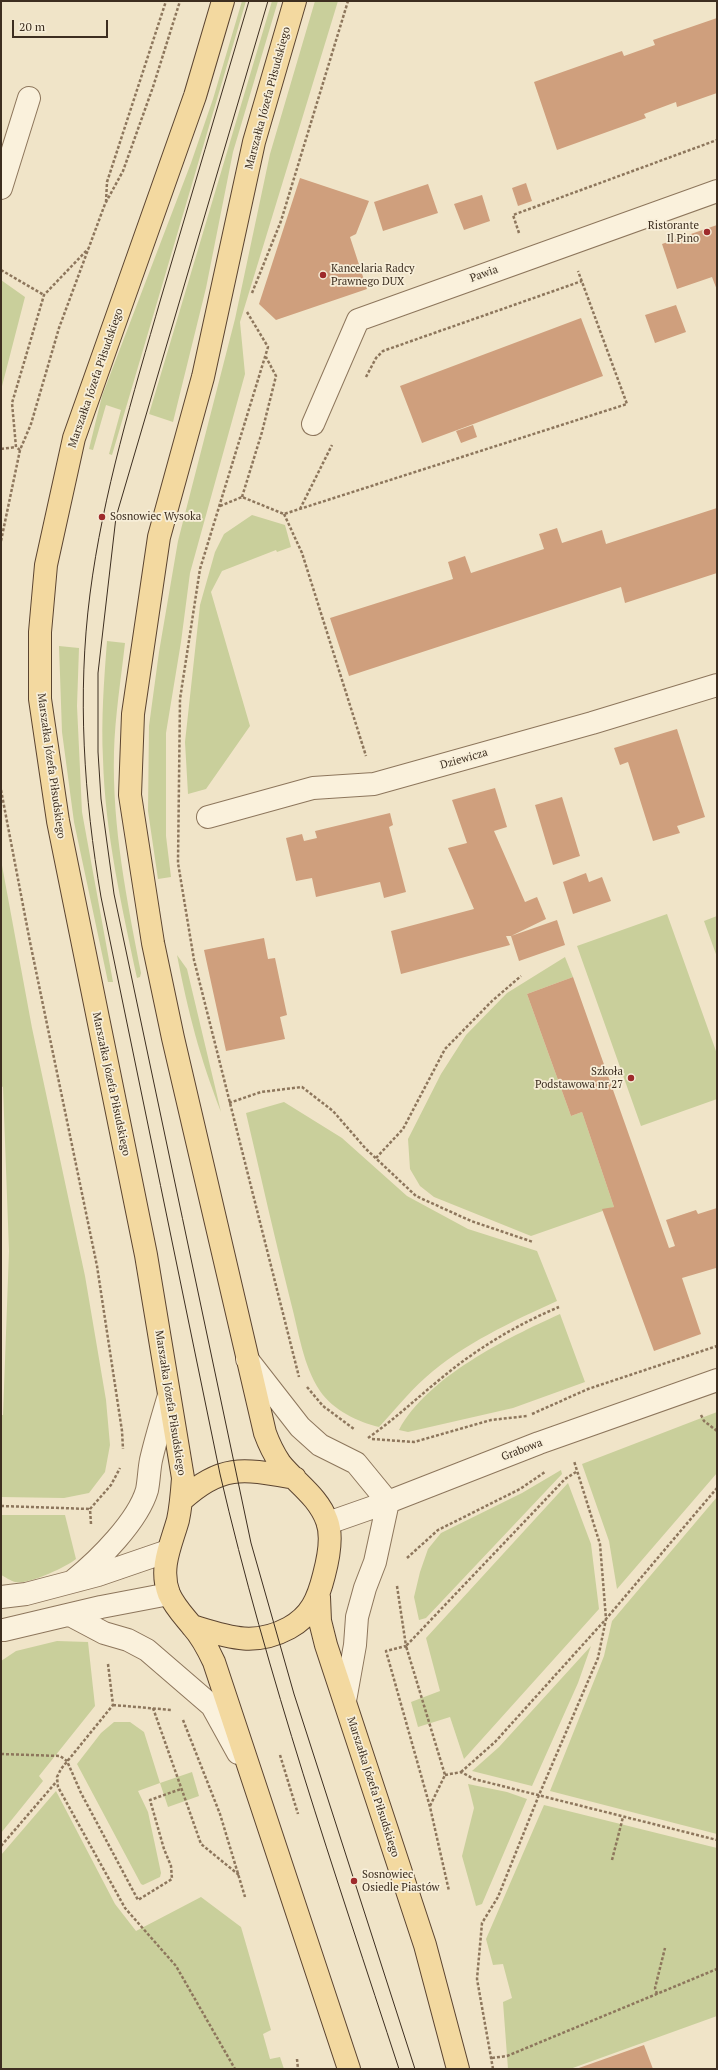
<!DOCTYPE html>
<meta charset="utf-8">
<style>
body{margin:0}
#map{position:relative;width:718px;height:2070px;overflow:hidden;background:#f0e4c8;font-family:"PT Serif",serif}
canvas{display:block}
.frame{position:absolute;inset:0;border:2px solid #3d2e20;pointer-events:none}
.scale{position:absolute;left:12px;top:20px;width:96px;height:18px;box-sizing:border-box;border:2px solid #3d2e20;border-top:0;padding-left:5px;font-size:12px;line-height:14px;white-space:nowrap;color:#3d2e20;-webkit-text-stroke:3px #f7eed8;paint-order:stroke}
</style>
<div id="map">
<canvas width="718" height="2070"></canvas>
<div class="frame"></div>
<div class="scale">20 m</div>
</div>
<script>
const ctx = document.querySelector('canvas').getContext('2d');
ctx.lineJoin = 'round';
function paint(path, color) { ctx.fillStyle = color; ctx.fill(path, 'evenodd'); }
function stroke(path, color, width, dash) { ctx.strokeStyle = color; ctx.lineWidth = width; ctx.lineCap = dash ? 'butt' : 'round'; ctx.setLineDash(dash || []); ctx.stroke(path); }
function drawText(font, color, halo, rows, align = 'center') {
  ctx.font = font + ' "PT Serif",serif'; ctx.lineWidth = 3.5; ctx.setLineDash([]); ctx.textBaseline = 'middle'; ctx.strokeStyle = halo; ctx.fillStyle = color; for (const [text, x, y, turn = 0] of rows) {
    ctx.save(); ctx.translate(x, y); ctx.rotate((+turn || 0) * Math.PI / 180); ctx.textAlign = isNaN(turn) ? turn : align; if (halo) ctx.strokeText(text, 0, 0); ctx.fillText(text, 0, 0); ctx.restore();
  }
}
const green = new Path2D(`
 M 242,1 L 246,1 L 112,455 L 109,454 L 121,410 L 106,405 L 93,450 L 89,449 L 102,396 L 191,163 L 213,99 Z
 M 272,1 L 278,1 L 233,152 L 206,288 L 173,422 L 149,414 Z
 M 315,1 L 338,1 L 240,322 L 245,374 L 190,573 L 181,642 L 166,733 L 166,836 L 171,877 L 158,879 L 148,811 L 149,726 L 159,652 L 178,541 L 235,319 L 270,154 Z
 M 1,280 L 25,297 L 1,390 Z
 M 252,515 L 285,525 L 291,547 L 277,552 L 276,550 L 222,571 L 211,592 L 250,726 L 206,789 L 188,794 L 185,742 L 200,605 L 215,552 L 224,534 Z
 M 107,641 L 125,643 C 121,679 115,716 114,752 C 112,827 127,900 141,973 L 140,977 L 137,978 C 122,907 105,833 103,759 C 101,720 104,680 107,641 Z
 M 59,646 L 79,648 L 77,706 L 82,812 L 113,982 L 108,982 L 74,822 L 62,732 Z
 M 1,860 L 32,1028 L 85,1276 L 106,1400 L 110,1445 L 105,1472 L 89,1493 L 64,1498 L 1,1497 L 1,1415 L 3,1415 L 9,1251 L 3,1087 L 1,1086 Z
 M 667,914 L 717,1054 L 717,1099 L 641,1126 L 577,946 Z
 M 717,916 L 717,957 L 704,921 Z
 M 177,955 L 187,969 L 221,1112 C 200,1058 188,1012 177,955 Z
 M 565,957 L 573,977 L 527,994 L 571,1116 L 582,1112 L 614,1207 L 531,1236 L 434,1197 L 420,1186 L 410,1169 L 408,1139 L 441,1074 L 466,1035 L 507,993 Z
 M 284,1102 L 342,1138 L 407,1196 L 468,1229 L 537,1251 L 557,1301 C 511,1322 463,1344 425,1378 C 408,1393 394,1411 379,1427 C 358,1422 333,1410 320,1391 C 303,1365 299,1333 291,1303 C 275,1240 261,1177 246,1113 Z
 M 560,1314 L 585,1382 L 513,1408 L 408,1432 L 399,1430 C 427,1377 507,1338 560,1314 Z
 M 717,1412 L 717,1473 L 617,1589 L 609,1541 L 582,1464 Z
 M 561,1470 L 562,1474 L 426,1618 L 419,1620 L 414,1597 L 420,1572 L 428,1549 L 441,1533 L 522,1493 Z
 M 568,1483 L 591,1544 L 599,1609 L 464,1759 L 450,1717 L 418,1727 L 411,1702 L 440,1691 L 426,1638 Z
 M 717,1497 L 717,1834 L 550,1791 L 604,1656 L 612,1621 Z
 M 1,1515 L 65,1515 L 76,1559 C 66,1567 28,1585 15,1582 C 11,1581 5,1577 1,1575 Z
 M 57,1641 L 88,1642 L 95,1706 L 39,1776 L 43,1781 L 1,1833 L 1,1661 L 16,1651 Z
 M 591,1646 L 578,1683 L 532,1786 L 472,1771 L 499,1747 Z
 M 114,1722 L 130,1722 L 144,1732 L 160,1783 L 192,1772 L 199,1796 L 168,1807 L 160,1783 L 138,1791 L 148,1812 L 161,1873 L 160,1877 L 143,1885 L 141,1884 L 77,1764 L 101,1733 Z
 M 468,1784 L 507,1792 L 527,1799 L 482,1904 L 476,1906 L 462,1856 L 474,1808 Z
 M 56,1791 L 115,1904 L 136,1931 L 201,1897 L 241,1927 L 271,2030 L 263,2034 L 270,2059 L 280,2057 L 284,2069 L 1,2069 L 1,1855 Z
 M 544,1805 L 717,1848 L 717,2016 L 570,2069 L 508,2069 L 503,2002 L 512,1998 L 503,1964 L 493,1965 L 486,1939 Z`);
const building = new Path2D(`
 M 717,18 L 717,93 L 677,107 L 676,102 L 644,114 L 646,118 L 557,150 L 534,82 L 622,51 L 624,56 L 655,45 L 653,40 Z
 M 300,178 L 369,201 L 356,234 L 350,237 L 367,289 L 276,320 L 259,304 Z
 M 526,183 L 532,201 L 518,206 L 512,188 Z
 M 428,184 L 438,213 L 383,231 L 374,202 Z
 M 482,195 L 490,221 L 464,230 L 454,204 Z
 M 717,225 L 717,290 L 712,277 L 677,289 L 662,244 Z
 M 676,305 L 686,332 L 655,343 L 645,315 Z
 M 581,318 L 603,376 L 422,443 L 400,386 Z
 M 473,425 L 477,437 L 461,443 L 456,431 Z
 M 717,508 L 717,573 L 625,603 L 621,587 L 349,676 L 330,618 L 453,579 L 448,562 L 465,556 L 471,573 L 544,549 L 539,534 L 557,528 L 562,543 L 602,530 L 606,544 Z
 M 677,729 L 705,817 L 677,826 L 680,833 L 653,841 L 628,762 L 620,765 L 614,748 Z
 M 495,788 L 507,827 L 494,831 L 525,902 L 537,897 L 546,919 L 511,936 L 557,920 L 565,945 L 519,961 L 511,936 L 506,936 L 510,945 L 401,974 L 391,931 L 474,909 L 448,848 L 467,843 L 452,800 Z
 M 562,797 L 580,856 L 553,865 L 535,805 Z
 M 390,813 L 393,825 L 389,827 L 406,892 L 384,898 L 380,882 L 316,897 L 312,878 L 296,881 L 286,838 L 302,834 L 304,841 L 317,838 L 315,831 Z
 M 586,873 L 589,882 L 602,877 L 611,901 L 573,914 L 563,882 Z
 M 264,938 L 268,959 L 275,958 L 287,1015 L 280,1017 L 285,1039 L 226,1051 L 204,950 Z
 M 573,977 L 669,1248 L 675,1246 L 666,1220 L 696,1210 L 698,1214 L 717,1208 L 717,1270 L 716,1268 L 682,1278 L 701,1334 L 654,1351 L 602,1209 L 614,1207 L 582,1112 L 571,1116 L 527,994 Z
 M 644,2045 L 653,2069 L 576,2069 Z`);
const path = new Path2D(`
 M 106,202 L 107,182 L 166,1
 M 519,233 L 513,215 L 717,140
 M 1,270 L 44,295
 M 252,293 L 281,221 L 348,1
 M 247,312 L 268,347 L 200,569 L 180,699 L 178,863 L 194,960 L 299,1377
 M 366,377 L 376,358 L 383,351 L 582,281
 M 1,449 L 16,447
 M 20,450 L 16,447 L 12,403 L 44,295 L 88,249
 M 242,497 L 262,432 L 276,376 L 266,357
 M 220,506 L 242,497 L 284,514 L 627,404 L 578,271
 M 300,509 L 332,445
 M 284,514 L 302,553 L 366,756
 M 1,541 L 20,450 L 31,424 L 59,328 L 105,204 L 123,171 L 153,87 L 180,1
 M 1,790 L 30,942 L 97,1266 L 122,1431 L 123,1449
 M 229,1103 L 261,1092 L 302,1087 L 333,1111 L 366,1149 L 416,1196 L 471,1221 L 533,1242
 M 376,1158 L 403,1129 L 445,1049 L 492,1001 L 521,976
 M 307,1387 L 323,1406 L 354,1429
 M 532,1414 L 588,1389 L 717,1346
 M 701,1415 L 704,1421 L 717,1431
 M 368,1438 C 395,1419 418,1397 444,1376 C 478,1348 518,1324 559,1307
 M 372,1439 L 414,1442 L 491,1420 L 527,1416
 M 1,1506 L 90,1509
 M 91,1524 L 90,1509 L 111,1485 L 120,1468
 M 407,1558 L 438,1530 L 520,1489 L 545,1472
 M 397,1586 L 406,1646 L 386,1651 L 430,1807 L 449,1891
 M 108,1664 L 113,1705 L 61,1769 L 57,1777 L 58,1787 L 125,1908 L 176,1966 L 235,2069
 M 113,1705 L 172,1710
 M 153,1708 L 201,1844 L 239,1875
 M 183,1720 L 220,1814 L 245,1897
 M 1,1754 L 60,1756 L 67,1761 L 81,1793 L 138,1900 L 172,1879 L 171,1866 L 164,1849 L 150,1800 L 181,1789
 M 280,1755 L 298,1814
 M 461,1772 L 495,1742 L 606,1619 L 717,1488
 M 445,1775 L 461,1772 L 474,1779 L 717,1840
 M 430,1806 L 445,1775 L 406,1646 L 565,1479 L 576,1472
 M 1,1846 L 57,1781
 M 612,1860 L 623,1817
 M 657,1994 L 655,1988 L 665,1948
 M 492,2058 L 507,2056 L 717,1969
 M 297,2059 L 298,2069
 M 493,2069 L 477,1979 L 482,1923 L 498,1897 L 539,1795 L 598,1658 L 606,1619 L 600,1544 L 574,1461`);
const minor = new Path2D(`
 M 1,188 L 29,98
 M 313,424 L 358,320 L 717,191
 M 208,817 L 313,788 L 374,784 L 592,723 L 717,685
 M 247,1359 L 300,1427 L 320,1445 L 356,1463 L 388,1502
 M 328,1523 L 388,1502 L 539,1443 L 717,1380
 M 74,1580 C 99,1560 138,1521 147,1490 C 149,1480 149,1470 151,1460 C 156,1438 163,1416 169,1395
 M 1,1597 L 26,1594 L 98,1575 L 168,1551
 M 70,1615 L 104,1633 L 128,1640 L 147,1650 L 212,1706 L 238,1753
 M 1,1630 L 4,1630 L 101,1607 L 169,1594
 M 345,1701 L 355,1645 L 357,1617 L 365,1588 L 375,1562 L 388,1502`);
const major = new Path2D(`
 M 223,1 L 195,96 L 74,438 L 46,565 L 40,632 L 40,699 L 58,821 L 146,1255 L 183,1478 C 182,1492 181,1506 178,1520 C 171,1545 159,1568 169,1594 C 175,1607 183,1615 192,1626 C 202,1637 208,1649 214,1662 L 349,2069
 M 182,1500 C 222,1463 245,1469 295,1478
 M 319,1597 L 320,1621 L 326,1645 L 425,1945 L 458,2069
 M 192,1626 C 228,1637 254,1647 289,1628 C 311,1616 318,1599 324,1575 C 328,1560 333,1537 327,1521 C 318,1496 296,1483 280,1463 C 274,1454 269,1444 265,1433 L 173,1038 L 153,943 L 130,795 L 133,714 L 159,537 L 203,377 L 254,142 L 295,1`);
const tram = new Path2D(`
 M 249,1 C 220,100 190,199 161,298 C 133,395 103,493 90,594 C 77,695 84,797 101,897 L 220,1474 C 267,1676 335,1873 399,2069
 M 268,1 L 116,517 L 98,673 L 98,752 L 101,799 L 114,894 L 251,1543 L 294,1694 L 415,2069`);
const markers = [
 [707,232,4,"#9e2a2b"],
 [323,275,4,"#9e2a2b"],
 [102,517,4,"#9e2a2b"],
 [631,1078,4,"#9e2a2b"],
 [354,1881,4,"#9e2a2b"]
];
const streetNames = [
 ["Marszałka Józefa Piłsudskiego",268,98,-75],
 ["Pawia",484,274,-20],
 ["Marszałka Józefa Piłsudskiego",96,378,-71],
 ["Dziewicza",464,759,-16],
 ["Marszałka Józefa Piłsudskiego",51,766,82],
 ["Marszałka Józefa Piłsudskiego",111,1084,78],
 ["Marszałka Józefa Piłsudskiego",170,1403,81],
 ["Grabowa",522,1450,-21],
 ["Marszałka Józefa Piłsudskiego",373,1787,72]
];
const poiNames = [
 ["Ristorante",699,226,"right"],
 ["Il Pino",699,239,"right"],
 ["Kancelaria Radcy",331,269],
 ["Prawnego DUX",331,282],
 ["Sosnowiec Wysoka",110,517],
 ["Szkoła",623,1072,"right"],
 ["Podstawowa nr 27",623,1085,"right"],
 ["Sosnowiec",362,1875],
 ["Osiedle Piastów",362,1888]
];
paint(green, '#c9cf9b');
paint(building, '#cf9f7d');
stroke(minor, '#8d765c', 24);
stroke(major, '#5b4430', 24);
stroke(path, '#8d765c', 2.5, [3, 2]);
stroke(minor, '#faf1dc', 22);
stroke(major, '#f3d9a0', 22);
stroke(tram, '#3d2e20', 1);
for (const [x, y, r, color] of markers) { const dot = new Path2D(); dot.arc(x, y, r, 0, 2 * Math.PI); ctx.fillStyle = color; ctx.fill(dot); stroke(dot, '#f7eed8', 1.5); }
drawText('11px', '#3d2e20', '#f7eed8', streetNames);
drawText('11px', '#3d2e20', '#f7eed8', poiNames, 'left');
</script>
